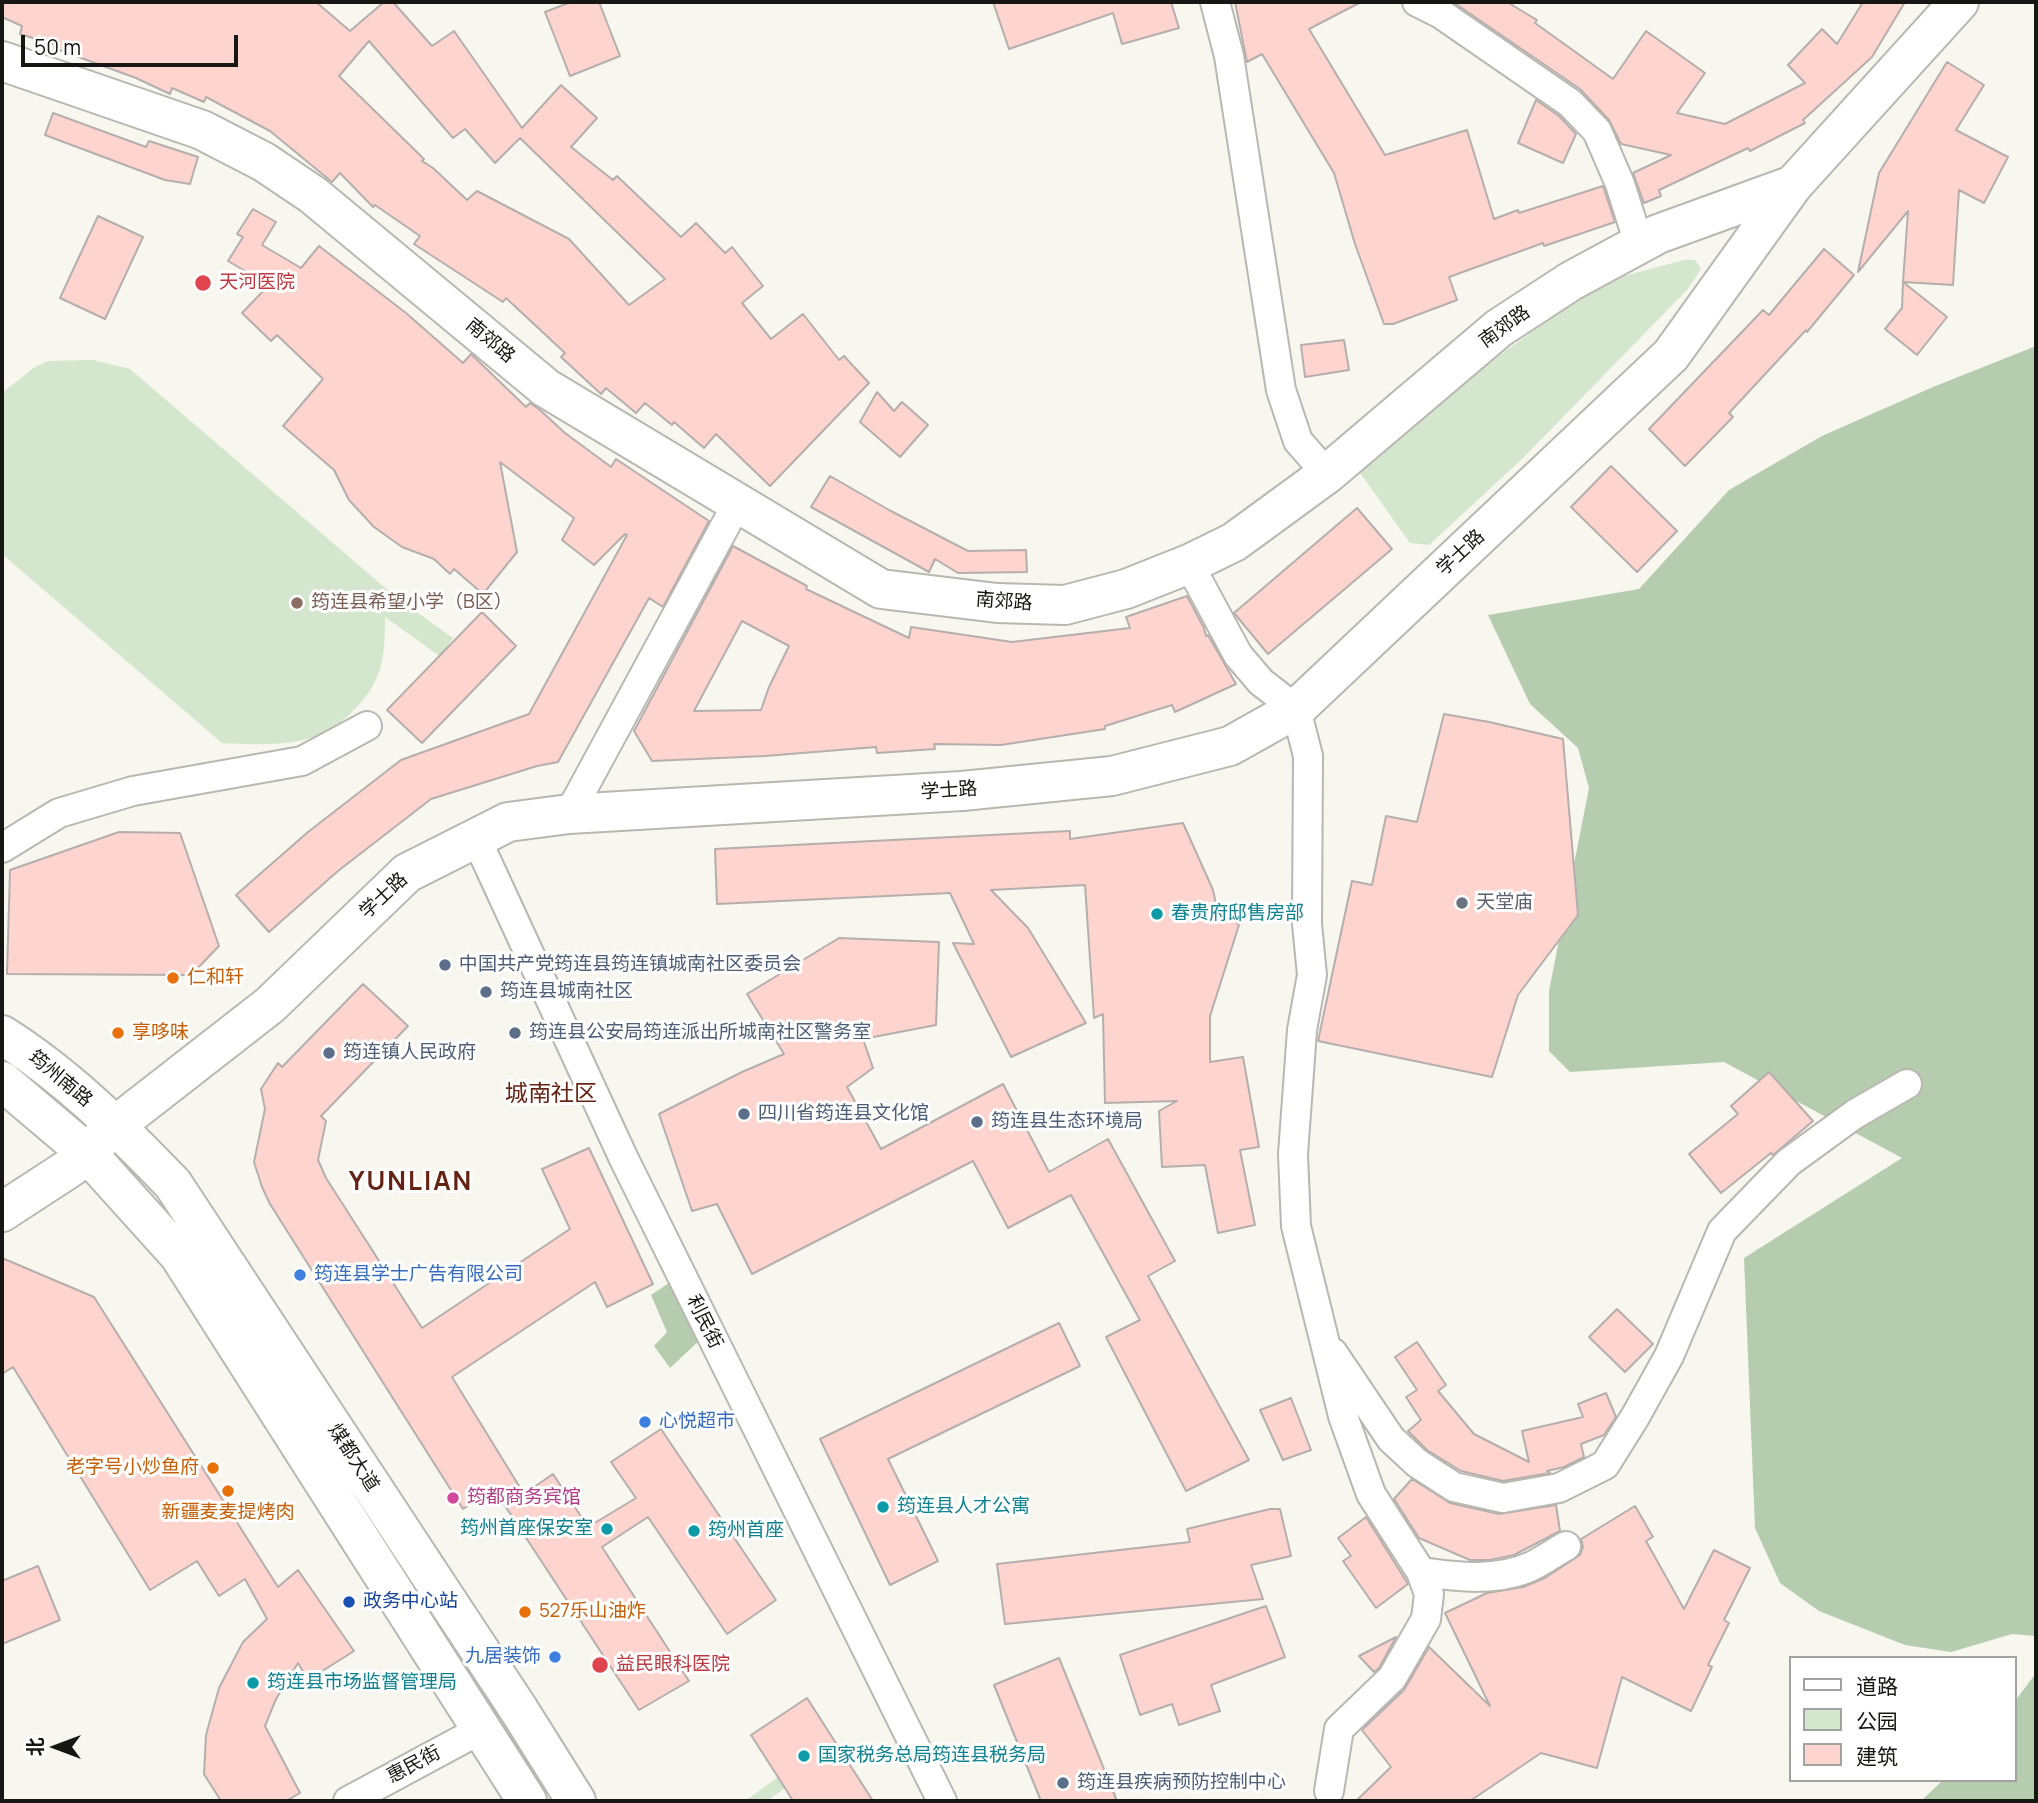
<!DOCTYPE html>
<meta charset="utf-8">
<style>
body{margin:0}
#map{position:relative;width:2038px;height:1803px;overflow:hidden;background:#f7f6ef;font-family:Manrope,"Noto Sans SC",sans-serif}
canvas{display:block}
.frame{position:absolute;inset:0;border:4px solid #161613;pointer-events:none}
.legend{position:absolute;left:1789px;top:1656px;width:228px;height:126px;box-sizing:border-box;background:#fff;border:2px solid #a2a2a1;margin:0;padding:9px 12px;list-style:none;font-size:21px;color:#161613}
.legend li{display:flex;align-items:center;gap:14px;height:35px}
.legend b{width:35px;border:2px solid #a2a2a1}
.north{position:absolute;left:21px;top:1712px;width:70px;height:70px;-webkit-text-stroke:5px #fff;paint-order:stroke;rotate:270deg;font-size:19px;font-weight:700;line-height:28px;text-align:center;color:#161613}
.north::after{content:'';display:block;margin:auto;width:24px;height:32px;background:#161613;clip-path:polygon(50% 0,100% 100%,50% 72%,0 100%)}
.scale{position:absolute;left:21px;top:35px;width:217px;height:32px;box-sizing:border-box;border:4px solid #161613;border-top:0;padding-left:9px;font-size:21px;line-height:24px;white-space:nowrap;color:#161613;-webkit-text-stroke:5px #fff;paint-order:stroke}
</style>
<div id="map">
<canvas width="2038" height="1803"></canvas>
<div class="frame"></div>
<ul class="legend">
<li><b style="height:9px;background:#fff"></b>道路</li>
<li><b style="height:19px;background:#d4e6ce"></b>公园</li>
<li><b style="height:19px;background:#fdd5ce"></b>建筑</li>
</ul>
<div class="north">北</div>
<div class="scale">50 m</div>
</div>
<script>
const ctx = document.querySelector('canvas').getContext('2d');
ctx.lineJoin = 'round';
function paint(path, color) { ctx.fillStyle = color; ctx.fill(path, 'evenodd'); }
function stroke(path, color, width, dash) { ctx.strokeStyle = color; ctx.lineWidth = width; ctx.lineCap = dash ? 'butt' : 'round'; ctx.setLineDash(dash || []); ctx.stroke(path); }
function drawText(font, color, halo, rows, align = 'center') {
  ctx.font = font + ' Manrope,"Noto Sans SC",sans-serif'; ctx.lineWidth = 6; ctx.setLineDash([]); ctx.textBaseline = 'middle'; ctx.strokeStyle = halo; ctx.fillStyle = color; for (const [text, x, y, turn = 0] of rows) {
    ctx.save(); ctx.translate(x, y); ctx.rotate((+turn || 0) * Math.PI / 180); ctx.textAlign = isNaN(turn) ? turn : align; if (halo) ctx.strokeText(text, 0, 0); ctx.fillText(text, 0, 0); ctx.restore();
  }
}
const green = new Path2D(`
 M 1684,260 L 1695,260 L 1701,269 L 1688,289 L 1522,459 L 1429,545 L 1410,543 L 1353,463 L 1598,283 Z
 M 93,360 L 130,369 L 397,598 L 453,638 L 441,657 L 385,617 C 385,661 382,683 350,714 C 336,728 317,738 298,741 C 273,746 247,744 222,743 L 2,554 L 2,393 L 35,367 L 48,361 Z
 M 778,1777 L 785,1788 L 767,1801 L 745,1801 Z`);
const forest = new Path2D(`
 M 2036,346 L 2036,1636 L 2012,1634 L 1951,1652 L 1905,1645 L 1819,1611 L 1780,1583 L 1755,1528 L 1744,1258 L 1902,1158 L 1724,1062 L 1570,1072 L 1549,1051 L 1549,991 L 1589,788 L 1578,748 L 1530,704 L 1488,615 L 1639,589 L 1729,490 L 1822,436 L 1933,387 Z
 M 672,1281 L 701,1339 L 670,1368 L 654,1346 L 667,1332 L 651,1295 Z
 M 2036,1673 L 2036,1801 L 1921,1801 L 1943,1780 L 2015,1780 L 2015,1701 Z`);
const building = new Path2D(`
 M 2,2 L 316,2 L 350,31 L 384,2 L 393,2 L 432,46 L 454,31 L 522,128 L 561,85 L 597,118 L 571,147 L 613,180 L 617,176 L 681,237 L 696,223 L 725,253 L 732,247 L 763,286 L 742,303 L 771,339 L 803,314 L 839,360 L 844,356 L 869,383 L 770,486 L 716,434 L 704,448 L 674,422 L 672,425 L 645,403 L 636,413 L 606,388 L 601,394 L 561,357 L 565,353 L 506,298 L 503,302 L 414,244 L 420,236 L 375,205 L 373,207 L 340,173 L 332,182 L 270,131 L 206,97 L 204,102 L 172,88 L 170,94 L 136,78 L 54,48 L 56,45 L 20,34 L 22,26 L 2,17 ZM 369,41 L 453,138 L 465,129 L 495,163 L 520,138 L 665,279 L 629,305 L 569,239 L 477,191 L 467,200 L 433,168 L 422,161 L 424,159 L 339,76 Z
 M 571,2 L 599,2 L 620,56 L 570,76 L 545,12 Z
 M 993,2 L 1171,2 L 1179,28 L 1122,44 L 1113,13 L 1009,49 Z
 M 1235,2 L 1361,2 L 1309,29 L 1385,155 L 1467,130 L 1494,219 L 1518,210 L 1519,213 L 1603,186 L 1615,222 L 1544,246 L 1543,243 L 1449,277 L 1457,300 L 1393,324 L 1384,324 L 1355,244 L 1334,173 L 1262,54 L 1247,62 Z
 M 1453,2 L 1507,2 L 1537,20 L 1535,23 L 1613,79 L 1646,31 L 1705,73 L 1677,113 L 1725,124 L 1805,83 L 1788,65 L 1822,29 L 1837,44 L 1863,2 L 1905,2 L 1872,57 L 1803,120 L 1805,123 L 1750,151 L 1748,148 L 1659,190 L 1661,196 L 1644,203 L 1633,173 L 1671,155 L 1621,144 L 1609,120 L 1580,89 Z
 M 1947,62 L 1984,85 L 1956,130 L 2008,157 L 1984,203 L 1959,190 L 1953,285 L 1903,282 L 1908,211 L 1858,272 L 1879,173 Z
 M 1536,100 L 1559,116 L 1576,134 L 1563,163 L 1518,143 Z
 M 53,113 L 146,147 L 149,141 L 198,157 L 190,184 L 165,180 L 45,135 Z
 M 253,209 L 276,222 L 262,245 L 301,268 L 319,246 L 406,313 L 463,363 L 471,354 L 526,407 L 530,403 L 540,410 L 565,433 L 611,467 L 616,459 L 709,521 L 663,607 L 649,598 L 558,762 L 537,766 L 431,799 L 338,871 L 269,932 L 236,895 L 308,832 L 401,760 L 529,714 L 627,535 L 625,534 L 594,565 L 562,540 L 574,518 L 500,462 L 517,552 L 483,594 L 454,569 L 450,574 L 434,559 L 402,547 L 374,527 L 349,500 L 334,470 L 283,426 L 323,379 L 277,335 L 271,341 L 242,313 L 269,285 L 228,261 L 243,237 L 237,234 Z
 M 98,216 L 143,237 L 105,319 L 60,298 Z
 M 1824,249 L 1854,275 L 1807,332 L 1806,330 L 1729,413 L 1733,417 L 1685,466 L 1649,429 L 1763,310 L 1769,315 Z
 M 1903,282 L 1947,317 L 1917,355 L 1885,329 L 1902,308 Z
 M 1344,340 L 1349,370 L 1305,377 L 1301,345 Z
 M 877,392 L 894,411 L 902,402 L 928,425 L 900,457 L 860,422 Z
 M 1611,466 L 1677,531 L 1637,572 L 1571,507 Z
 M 830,476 L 889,510 L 968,551 L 1026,550 L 1027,572 L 958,573 L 935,559 L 929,572 L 811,507 Z
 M 1357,508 L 1392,549 L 1268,654 L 1234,613 Z
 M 733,546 L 807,586 L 806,589 L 909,638 L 911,627 L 1012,642 L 1130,628 L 1126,617 L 1187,596 L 1204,628 L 1206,636 L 1208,635 L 1236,684 L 1175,712 L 1172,705 L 1105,726 L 1105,729 L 1001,745 L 934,744 L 935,749 L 877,753 L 876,747 L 765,756 L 652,761 L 634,731 ZM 742,621 L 789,646 L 769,687 L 761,710 L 694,711 Z
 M 482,612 L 516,646 L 422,743 L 387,710 Z
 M 1444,714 L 1489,722 L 1563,739 L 1578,915 L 1518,995 L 1492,1077 L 1318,1041 L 1352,881 L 1372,885 L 1386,816 L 1417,822 Z
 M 1183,823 L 1213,890 L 1216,904 L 1239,925 L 1210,1016 L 1210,1062 L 1243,1057 L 1259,1147 L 1240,1150 L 1255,1225 L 1218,1233 L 1205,1165 L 1162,1167 L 1159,1111 L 1177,1101 L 1105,1103 L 1103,1014 L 1094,1018 L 1085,885 L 991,890 L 1028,928 L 1086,1023 L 1011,1057 L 953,943 L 974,944 L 950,893 L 717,904 L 715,849 L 1070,831 L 1070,839 Z
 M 119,832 L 180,833 L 219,946 L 191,975 L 7,974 L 10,870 Z
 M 839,938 L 939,942 L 936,1025 L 863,1039 L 873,1068 L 847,1087 L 881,1149 L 1003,1084 L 1049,1172 L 1108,1139 L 1175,1261 L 1148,1276 L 1249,1460 L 1186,1491 L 1106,1337 L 1140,1320 L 1071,1195 L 1008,1228 L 973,1161 L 752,1274 L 717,1204 L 692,1211 L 659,1114 L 742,1072 L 784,1054 L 747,994 Z
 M 363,984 L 408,1026 L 321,1116 L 326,1121 L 318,1160 L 326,1178 L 422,1328 L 570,1229 L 542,1169 L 589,1148 L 653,1284 L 607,1307 L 595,1282 L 452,1377 L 524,1494 L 553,1474 L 588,1527 L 636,1498 L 611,1462 L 661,1429 L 776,1600 L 727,1634 L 648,1517 L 602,1547 L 689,1681 L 639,1710 L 494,1489 L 463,1509 L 270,1204 L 262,1187 L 254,1162 L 265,1109 L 261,1089 L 278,1063 L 282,1067 Z
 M 1769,1072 L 1813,1121 L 1773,1155 L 1771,1153 L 1721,1193 L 1689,1154 L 1738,1114 L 1731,1106 Z
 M 2,1258 L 94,1297 L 278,1587 L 298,1570 L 354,1651 L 308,1680 L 298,1663 L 276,1699 L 265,1726 L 300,1793 L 286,1801 L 221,1801 L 204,1774 L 206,1735 L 219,1688 L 243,1642 L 267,1619 L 245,1579 L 219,1596 L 197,1561 L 150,1590 L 13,1367 L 2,1374 Z
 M 1617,1309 L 1653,1344 L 1625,1372 L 1589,1337 Z
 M 1059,1323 L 1080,1366 L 888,1459 L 938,1561 L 890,1585 L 820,1439 Z
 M 1417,1342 L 1446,1385 L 1438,1391 L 1474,1434 L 1529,1462 L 1522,1431 L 1583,1417 L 1578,1404 L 1606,1393 L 1616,1417 L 1604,1435 L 1581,1444 L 1584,1457 L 1564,1467 L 1547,1471 L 1550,1473 L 1503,1481 L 1461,1471 L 1427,1450 L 1408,1431 L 1421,1420 L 1406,1397 L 1417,1390 L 1395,1357 Z
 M 1291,1398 L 1311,1450 L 1283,1460 L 1260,1410 Z
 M 1412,1479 L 1450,1503 L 1499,1514 L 1556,1505 L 1560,1531 L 1514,1555 L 1490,1560 L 1470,1560 L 1419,1538 L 1394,1499 Z
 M 1635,1506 L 1653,1537 L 1646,1541 L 1684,1609 L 1714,1550 L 1750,1568 L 1724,1620 L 1729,1623 L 1708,1665 L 1712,1667 L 1691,1711 L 1622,1677 L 1597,1768 L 1541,1753 L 1470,1801 L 1356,1801 L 1391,1767 L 1362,1730 L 1404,1690 L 1429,1647 L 1490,1706 L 1445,1613 L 1487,1593 L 1523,1587 L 1545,1578 L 1580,1555 L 1583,1547 L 1581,1539 Z
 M 1270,1509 L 1280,1509 L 1291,1556 L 1251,1565 L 1263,1599 L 1005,1624 L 997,1564 L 1190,1542 L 1187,1529 Z
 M 1366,1517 L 1408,1584 L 1376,1608 L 1343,1561 L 1351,1556 L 1338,1538 Z
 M 38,1566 L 60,1620 L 2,1644 L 2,1581 Z
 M 1266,1606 L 1285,1657 L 1211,1685 L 1220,1711 L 1179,1725 L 1172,1704 L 1140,1715 L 1120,1655 Z
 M 1396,1637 L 1379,1668 L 1374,1672 L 1359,1656 Z
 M 1059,1658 L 1117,1801 L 1041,1801 L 994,1685 Z
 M 807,1698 L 873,1801 L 793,1801 L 785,1788 L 751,1735 Z`);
const street = new Path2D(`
 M 1215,2 L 1229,56 L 1281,390 L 1298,441 L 1327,474
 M 1417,2 L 1441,14 L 1570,103 L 1597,131 L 1620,184 L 1639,244
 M 1189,564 L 1238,655 L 1261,682 L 1296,709 L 1308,756 L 1307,924 L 1312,975 L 1302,1030 L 1298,1086 L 1293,1154 L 1296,1226 L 1343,1416 L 1371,1494 L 1421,1572 L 1429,1594 L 1426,1619 L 1392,1678 L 1339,1729 L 1329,1791
 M 569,814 L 737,504
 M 476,838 L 623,1157 L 942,1801
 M 2,848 L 59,813 L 133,791 L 302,761 L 367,726
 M 1333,1353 L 1391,1439 L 1417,1463 L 1454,1487 L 1503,1498 L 1559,1488 L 1605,1465 L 1635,1417 L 1669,1356 L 1722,1231 L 1789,1162 L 1855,1114 L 1907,1084
 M 1421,1572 C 1457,1577 1498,1582 1532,1566 C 1544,1560 1555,1552 1566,1546
 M 348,1801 L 480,1730`);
const secondary = new Path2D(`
 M 2,1035 C 66,1075 121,1130 173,1184 L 519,1710 L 576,1801
 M 2,1081 L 87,1153 L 179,1255 L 527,1801
 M 2,1212 L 71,1167 L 116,1125 L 270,1005 L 407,873 L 508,822 L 569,814 L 962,791 L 1112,776 L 1230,746 L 1296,709 L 1671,355 L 1793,185`);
const primary = new Path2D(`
 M 2,61 L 202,130 L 264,162 L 313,195 L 546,388 L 881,589 L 997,603 L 1065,605 L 1126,589 L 1189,564 L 1234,542 L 1327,474 L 1499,328 L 1571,281 L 1658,234 L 1793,185 L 1959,2`);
const markers = [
 [203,283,9,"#e0444e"],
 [297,603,7,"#8d6e63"],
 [1462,903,7,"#6b7280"],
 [1157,914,7,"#0f9aa8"],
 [445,965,7,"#5c6f8a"],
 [173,978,7,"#e8710a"],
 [486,992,7,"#5c6f8a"],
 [118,1033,7,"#e8710a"],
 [515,1033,7,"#5c6f8a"],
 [329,1053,7,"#5c6f8a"],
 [744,1114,7,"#5c6f8a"],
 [977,1122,7,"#5c6f8a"],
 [300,1275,7,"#3f7fe0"],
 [645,1422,7,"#3f7fe0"],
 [213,1468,7,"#e8710a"],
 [228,1491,7,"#e8710a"],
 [453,1498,7,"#d1479c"],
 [883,1507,7,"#0f9aa8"],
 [607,1529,7,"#0f9aa8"],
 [694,1531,7,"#0f9aa8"],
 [349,1602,7,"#1a4fb4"],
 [525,1612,7,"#e8710a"],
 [555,1657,7,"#3f7fe0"],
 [600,1665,9,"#e0444e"],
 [253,1683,7,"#0f9aa8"],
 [804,1756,7,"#0f9aa8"],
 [1063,1783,7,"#5c6f8a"]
];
const healthNames = [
 ["天河医院",219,283],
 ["益民眼科医院",616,1665]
];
const streetNames = [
 ["南郊路",1505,327,-36],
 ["南郊路",490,341,40],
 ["学士路",1461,553,-43],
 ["南郊路",1004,602,4],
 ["学士路",949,791,-4],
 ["学士路",384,896,-43],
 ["筠州南路",60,1079,40],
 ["利民街",704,1322,64],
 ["煤都大道",353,1458,57],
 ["惠民街",414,1765,-28]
];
const educationNames = [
 ["筠连县希望小学（B区）",311,603]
];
const worshipNames = [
 ["天堂庙",1476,903]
];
const cultureNames = [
 ["春贵府邸售房部",1171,914],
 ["筠连县人才公寓",897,1507],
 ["筠州首座保安室",593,1529,"right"],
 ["筠州首座",708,1531],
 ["筠连县市场监督管理局",267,1683],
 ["国家税务总局筠连县税务局",818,1756]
];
const serviceNames = [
 ["中国共产党筠连县筠连镇城南社区委员会",459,965],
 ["筠连县城南社区",500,992],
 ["筠连县公安局筠连派出所城南社区警务室",529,1033],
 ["筠连镇人民政府",343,1053],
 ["四川省筠连县文化馆",758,1114],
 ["筠连县生态环境局",991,1122],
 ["筠连县疾病预防控制中心",1077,1783]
];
const foodNames = [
 ["仁和轩",187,978],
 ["享哆味",132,1033],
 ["老字号小炒鱼府",199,1468,"right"],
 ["新疆麦麦提烤肉",228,1513,"center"],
 ["527乐山油炸",539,1612]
];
const shopNames = [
 ["筠连县学士广告有限公司",314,1275],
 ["心悦超市",659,1422],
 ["九居装饰",541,1657,"right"]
];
const hotelNames = [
 ["筠都商务宾馆",467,1498]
];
const transitNames = [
 ["政务中心站",363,1602]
];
const quarterNames = [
 ["城南社区",551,1095]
];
const districtNames = [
 ["YUNLIAN",411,1183]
];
paint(green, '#d4e6ce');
paint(forest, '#b6ccaf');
paint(building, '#fdd5ce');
stroke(building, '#b6aead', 2);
stroke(street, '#b8b7b0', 32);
stroke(secondary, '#b8b7b0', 42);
stroke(primary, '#b8b7b0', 42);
stroke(street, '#fff', 28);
stroke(secondary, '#fff', 38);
stroke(primary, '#fff', 38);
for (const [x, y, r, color] of markers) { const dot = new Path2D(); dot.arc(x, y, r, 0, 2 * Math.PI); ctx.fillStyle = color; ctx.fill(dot); stroke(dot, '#fff', 2.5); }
drawText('19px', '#be3a42', '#fff', healthNames, 'left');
drawText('19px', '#161613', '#fff', streetNames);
drawText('19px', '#785e54', '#fff', educationNames, 'left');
drawText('19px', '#5b616d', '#fff', worshipNames, 'left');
drawText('19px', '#0d838f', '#fff', cultureNames, 'left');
drawText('19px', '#4e5e75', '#fff', serviceNames, 'left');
drawText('19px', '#c56008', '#fff', foodNames, 'left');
drawText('19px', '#366cbe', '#fff', shopNames, 'left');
drawText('19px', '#b23c85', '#fff', hotelNames, 'left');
drawText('19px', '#164399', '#fff', transitNames, 'left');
drawText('23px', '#652313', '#fff', quarterNames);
ctx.letterSpacing = '2px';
drawText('bold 26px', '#652313', '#fff', districtNames);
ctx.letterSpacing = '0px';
</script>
